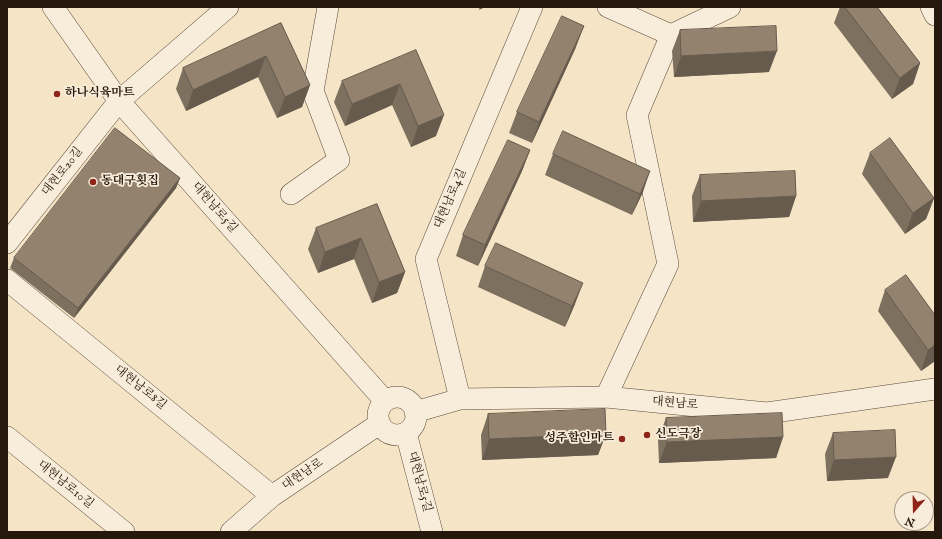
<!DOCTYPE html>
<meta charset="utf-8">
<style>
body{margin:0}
#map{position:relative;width:942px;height:539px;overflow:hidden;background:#f5e4c6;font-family:"IM FELL English",serif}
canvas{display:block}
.frame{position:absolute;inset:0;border:8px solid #27180e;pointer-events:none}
.north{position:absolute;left:894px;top:491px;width:40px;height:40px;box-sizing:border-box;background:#f8edda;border:1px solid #a49888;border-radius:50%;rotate:200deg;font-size:11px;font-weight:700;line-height:16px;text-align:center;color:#27180e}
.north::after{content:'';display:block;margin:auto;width:14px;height:18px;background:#8f2418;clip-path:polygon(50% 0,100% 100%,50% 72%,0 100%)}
</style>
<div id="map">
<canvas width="942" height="539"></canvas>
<div class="frame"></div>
<div class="north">N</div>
</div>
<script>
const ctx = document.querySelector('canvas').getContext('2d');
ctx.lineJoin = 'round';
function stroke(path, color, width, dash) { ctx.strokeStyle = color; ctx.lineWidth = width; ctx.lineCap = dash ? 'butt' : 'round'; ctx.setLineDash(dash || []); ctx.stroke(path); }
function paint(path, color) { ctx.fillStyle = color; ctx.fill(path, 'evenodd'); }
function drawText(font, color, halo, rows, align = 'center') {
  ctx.font = font + ' "IM FELL English","Noto Serif KR",serif'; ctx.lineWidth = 3.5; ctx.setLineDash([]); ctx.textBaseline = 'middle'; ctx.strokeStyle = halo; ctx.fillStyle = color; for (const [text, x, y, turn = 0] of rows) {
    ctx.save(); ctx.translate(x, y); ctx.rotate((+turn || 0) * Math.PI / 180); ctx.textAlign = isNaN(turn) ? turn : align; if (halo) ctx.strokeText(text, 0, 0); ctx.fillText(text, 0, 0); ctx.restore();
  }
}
const minor = new Path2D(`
 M 53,7 L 119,101 L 385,401
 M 608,7 L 671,35 L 730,7
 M 931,7 L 935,15
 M 291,194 L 339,160 L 313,91 L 328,7
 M 7,243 L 119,101 L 228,7
 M 7,280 L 272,496
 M 606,397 L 668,264 L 637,115 L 671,35
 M378 416a19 19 0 1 1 38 0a19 19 0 1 1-38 0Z
 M 460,399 L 426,259 L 532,7
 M 415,412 L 460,399 L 606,397 L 767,413 L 935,389
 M 406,433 L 432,532
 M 7,437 L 124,532
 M 231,532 L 272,496 L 379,424`);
const wall = new Path2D(`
 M 840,7 L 877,7 L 920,63 L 913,84 L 892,99 L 834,23 Z
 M 281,23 L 310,85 L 302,107 L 277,118 L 258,77 L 186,111 L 176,89 L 183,68 Z
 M 680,30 L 769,72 L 674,77 L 672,51 Z
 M 576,47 L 532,143 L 509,133 L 517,112 Z
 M 416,50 L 436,136 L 411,147 L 392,105 L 345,126 L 334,102 L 342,81 Z
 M 530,150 L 522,171 L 478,266 L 456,256 L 463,235 Z
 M 870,153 L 934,198 L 926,219 L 905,234 L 862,174 Z
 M 553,154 L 643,192 L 632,215 L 545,175 Z
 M 700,175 L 796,196 L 789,217 L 693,222 L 692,196 Z
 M 180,178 L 176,188 L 74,318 L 10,268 L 14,258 Z
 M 377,204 L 405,272 L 397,293 L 372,303 L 354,259 L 318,273 L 308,249 L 316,228 Z
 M 485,266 L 575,304 L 565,327 L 478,287 Z
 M 885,290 L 935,315 L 935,361 L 921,371 L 878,311 Z
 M 488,414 L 606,434 L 598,455 L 482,460 L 481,435 Z
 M 666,418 L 783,437 L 776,458 L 659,463 L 658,439 Z
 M 833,433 L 888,478 L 827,481 L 825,454 Z`);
const shadedWall = new Path2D(`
 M 480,7 L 485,7 L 479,10 Z
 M 584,26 L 576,47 L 532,143 L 539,122 Z
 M 777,51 L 769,72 L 674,77 L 681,56 Z
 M 266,56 L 258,77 L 186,111 L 193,90 Z
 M 920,63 L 913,84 L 892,99 L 900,78 Z
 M 400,84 L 392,105 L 345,126 L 352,104 Z
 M 310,85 L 302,107 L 277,118 L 285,97 Z
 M 444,115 L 436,136 L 411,147 L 418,126 Z
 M 530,150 L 522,171 L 478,266 L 485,245 Z
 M 650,171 L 643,192 L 632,215 L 640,194 Z
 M 180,178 L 176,188 L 74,318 L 78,308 Z
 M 796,196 L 789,217 L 693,222 L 701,201 Z
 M 934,198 L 926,219 L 905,234 L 913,213 Z
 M 361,238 L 354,259 L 318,273 L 325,252 Z
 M 405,272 L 397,293 L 372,303 L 379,282 Z
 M 583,283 L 575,304 L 565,327 L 572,306 Z
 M 935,345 L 935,361 L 921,371 L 928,350 Z
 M 606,434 L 598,455 L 482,460 L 489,439 Z
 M 783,437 L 776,458 L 659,463 L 667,442 Z
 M 896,457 L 888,478 L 827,481 L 834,460 Z`);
const building = new Path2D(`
 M 845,7 L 877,7 L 920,63 L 900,78 Z
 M 562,16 L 584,26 L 539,122 L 517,112 Z
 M 281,23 L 310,85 L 285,97 L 266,56 L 193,90 L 183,68 Z
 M 776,26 L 777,51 L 681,56 L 680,30 Z
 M 416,50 L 444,115 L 418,126 L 400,84 L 352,104 L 342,81 Z
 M 115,128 L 180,178 L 78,308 L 14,258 Z
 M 563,131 L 650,171 L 640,194 L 553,154 Z
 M 890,138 L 934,198 L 913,213 L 870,153 Z
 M 508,140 L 530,150 L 485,245 L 463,235 Z
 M 795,171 L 796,196 L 701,201 L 700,175 Z
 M 377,204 L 405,272 L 379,282 L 361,238 L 325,252 L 316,228 Z
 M 496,243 L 583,283 L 572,306 L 485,266 Z
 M 906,275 L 935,315 L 935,345 L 928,350 L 885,290 Z
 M 605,409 L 606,434 L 489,439 L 488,414 Z
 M 782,413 L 783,437 L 667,442 L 666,418 Z
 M 895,430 L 896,457 L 834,460 L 833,433 Z`);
const markers = [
 [57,94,4,"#8f2418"],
 [93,182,4,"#8f2418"],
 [647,435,4,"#8f2418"],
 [622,439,4,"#8f2418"]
];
const poiNames = [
 ["하나식육마트",65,94],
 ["동대구횟집",101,182],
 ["신도극장",655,435],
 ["성주할인마트",614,439,"right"]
];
const streetNames = [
 ["대현로20길",63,172,-52],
 ["대현남로4길",451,199,-67],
 ["대현남로5길",214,208,49],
 ["대현남로8길",140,388,39],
 ["대현남로",675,404,5],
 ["대현남로",303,475,-34],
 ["대현남로5길",419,482,75],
 ["대현남로10길",65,485,39]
];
stroke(minor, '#5a4b3c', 22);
stroke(minor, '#f8edda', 21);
paint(wall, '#7e705f');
paint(shadedWall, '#665b4d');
paint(building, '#92826e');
stroke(building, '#665b4d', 1);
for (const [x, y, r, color] of markers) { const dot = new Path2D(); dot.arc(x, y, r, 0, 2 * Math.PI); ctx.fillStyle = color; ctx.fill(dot); stroke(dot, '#f8edda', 1.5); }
drawText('bold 12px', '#27180e', '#f8edda', poiNames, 'left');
drawText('12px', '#27180e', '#f8edda', streetNames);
</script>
